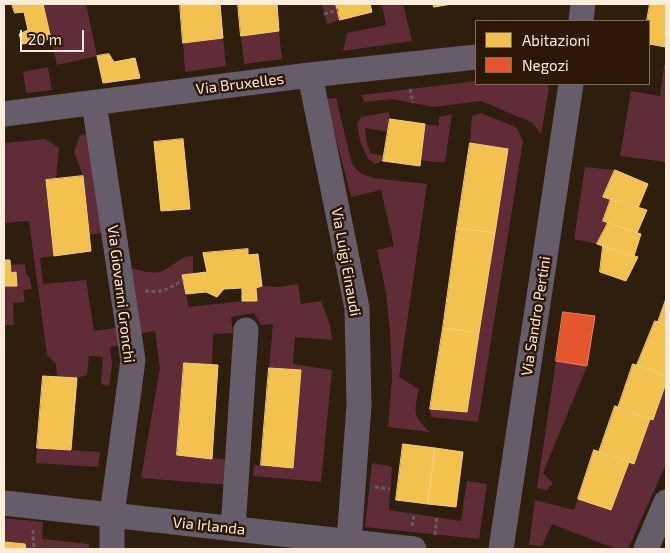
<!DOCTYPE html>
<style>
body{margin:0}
#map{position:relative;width:670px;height:553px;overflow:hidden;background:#2e1e0e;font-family:"Exo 2",sans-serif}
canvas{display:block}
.frame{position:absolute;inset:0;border:5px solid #feebda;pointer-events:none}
.legend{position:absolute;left:475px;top:20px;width:175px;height:65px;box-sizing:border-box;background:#2c1804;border:1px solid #806c5a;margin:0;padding:6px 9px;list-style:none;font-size:15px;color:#feebda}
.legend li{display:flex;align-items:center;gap:10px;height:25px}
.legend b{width:25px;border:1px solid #806c5a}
.scale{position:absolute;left:20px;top:30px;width:64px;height:22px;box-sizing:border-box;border:2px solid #feebda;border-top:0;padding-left:6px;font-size:15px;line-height:18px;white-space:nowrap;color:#feebda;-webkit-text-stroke:4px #2c1804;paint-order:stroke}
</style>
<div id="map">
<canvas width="670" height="553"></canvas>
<div class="frame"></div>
<ul class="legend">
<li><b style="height:14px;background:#f2c14e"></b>Abitazioni</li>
<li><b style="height:14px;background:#e4572e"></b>Negozi</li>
</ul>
<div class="scale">20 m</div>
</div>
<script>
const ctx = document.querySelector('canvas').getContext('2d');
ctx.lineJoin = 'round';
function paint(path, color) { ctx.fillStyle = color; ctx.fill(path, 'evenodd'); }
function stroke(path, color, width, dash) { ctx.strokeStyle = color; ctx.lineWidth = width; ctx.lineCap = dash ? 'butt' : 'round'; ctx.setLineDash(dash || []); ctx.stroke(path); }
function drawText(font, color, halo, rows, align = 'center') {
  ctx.font = font + ' "Exo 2",sans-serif'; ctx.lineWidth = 5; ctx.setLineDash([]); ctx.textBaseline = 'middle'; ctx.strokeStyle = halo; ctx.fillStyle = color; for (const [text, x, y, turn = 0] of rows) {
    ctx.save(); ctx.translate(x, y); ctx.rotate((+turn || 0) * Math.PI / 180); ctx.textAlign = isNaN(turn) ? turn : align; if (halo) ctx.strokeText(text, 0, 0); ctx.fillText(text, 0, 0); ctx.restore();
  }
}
const green = new Path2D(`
 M 43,4 L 86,4 L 97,56 L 57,65 Z
 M 322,4 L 336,4 L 340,20 L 327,24 Z
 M 382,4 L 403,4 L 412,41 L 343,51 L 347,33 L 386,25 Z
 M 279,31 L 282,59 L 244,64 L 241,36 Z
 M 223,38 L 226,66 L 185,72 L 183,43 Z
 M 664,65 L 666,65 L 666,162 L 620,156 L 631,91 L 660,96 Z
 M 48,67 L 52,90 L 26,93 L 23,72 Z
 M 476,81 L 476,84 L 547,84 L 549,88 L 541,135 L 533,123 L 481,101 L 433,107 L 393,99 L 364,102 L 362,95 Z
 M 336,98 L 352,164 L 360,173 L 373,178 L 427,184 L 399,377 L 419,389 C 414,413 412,415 430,432 L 388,427 L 392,379 L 390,332 L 386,292 L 377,250 L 394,246 L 381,190 L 351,197 L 326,99 Z
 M 389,112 L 390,119 L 388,132 L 365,128 L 367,144 L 370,153 L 384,156 L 383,161 L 375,164 L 368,159 L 360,141 L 357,123 L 361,117 Z
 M 481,113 L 516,127 L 523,141 L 478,422 L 431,417 L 430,409 L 467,412 L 508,149 L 470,143 L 472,116 Z
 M 452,114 L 445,162 L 435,162 L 421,160 L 425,124 L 439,126 L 439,117 Z
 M 95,133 L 108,232 L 89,235 L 83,176 L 74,152 L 80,135 Z
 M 45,139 L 59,148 L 56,179 L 46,180 L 54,256 L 40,258 L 43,284 L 86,280 L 94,331 L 121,327 L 124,345 L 110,347 L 112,366 L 109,386 L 101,384 L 103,357 L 89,356 L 87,375 L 77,378 L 57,377 L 56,364 L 47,355 L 29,221 L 4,223 L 4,143 Z
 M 585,167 L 615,170 L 611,199 L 603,221 L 608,223 L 597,244 L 574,239 Z
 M 193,256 L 193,274 L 182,276 L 189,307 L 242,301 L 257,301 L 256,288 L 262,286 L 279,287 L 298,284 L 301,304 L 321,301 L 330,325 L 332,340 L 295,337 L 293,364 L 332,370 L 321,482 L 253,476 L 254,465 L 293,468 L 301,371 L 269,368 L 273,324 L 261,325 L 254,313 L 231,317 L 233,333 L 213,334 L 212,365 L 184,363 L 177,455 L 231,460 L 229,485 L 141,478 L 160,368 L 155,331 L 139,334 L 131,268 C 140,270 152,275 162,271 C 175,266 177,257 193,256 Z
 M 25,264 L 26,274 L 29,277 L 32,289 L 23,290 L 25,302 L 13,303 L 14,325 L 4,325 L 4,286 L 17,285 L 16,273 L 11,273 L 10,265 Z
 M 556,361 L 587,366 L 543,473 L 553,483 L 547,490 L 537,488 Z
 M 666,383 L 666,464 L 628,549 L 616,549 L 552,524 L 542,546 L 529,545 L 535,500 L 574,510 L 578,499 L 611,510 L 629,462 L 634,464 L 650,419 L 654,420 Z
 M 37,448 L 100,452 L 98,467 L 36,463 Z
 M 372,463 L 392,467 L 389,510 L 461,521 L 467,481 L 487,484 L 479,539 L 365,527 Z
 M 4,518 L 43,522 L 42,539 L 89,544 L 89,549 L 26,549 L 25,544 L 4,542 Z`);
const homes = new Path2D(`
 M 12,4 L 43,4 L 51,39 L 22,44 L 19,34 L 28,30 L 24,12 L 15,13 Z
 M 180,4 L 220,4 L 223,38 L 183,43 Z
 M 238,4 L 277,4 L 279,31 L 241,36 Z
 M 336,4 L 370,4 L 372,12 L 340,20 Z
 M 433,4 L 452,4 L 434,7 Z
 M 650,4 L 666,4 L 666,47 L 649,44 L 649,21 L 647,21 Z
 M 109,54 L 114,62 L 135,58 L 140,78 L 103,83 L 97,56 Z
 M 390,119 L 425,124 L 420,166 L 383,161 Z
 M 183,139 L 190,209 L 161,211 L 154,142 Z
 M 470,143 L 508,149 L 495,233 L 457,228 Z
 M 615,170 L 648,184 L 638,208 L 603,197 Z
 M 83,176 L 91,251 L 54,256 L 46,180 Z
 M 611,199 L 647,210 L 637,233 L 603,221 Z
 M 608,223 L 641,234 L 634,256 L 597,244 Z
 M 457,228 L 495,233 L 479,333 L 443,328 Z
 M 603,246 L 638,257 L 626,281 L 600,272 Z
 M 248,249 L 248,255 L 258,254 L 262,286 L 256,288 L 257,301 L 242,301 L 242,288 L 224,289 L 217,297 L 206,292 L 186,294 L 182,275 L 207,272 L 203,253 Z
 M 4,260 L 10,260 L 11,273 L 16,272 L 17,286 L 4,286 Z
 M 666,299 L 666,325 L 658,322 Z
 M 655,321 L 666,325 L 666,376 L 637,365 Z
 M 443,328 L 479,333 L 467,412 L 430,409 Z
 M 184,363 L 218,365 L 212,459 L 177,455 Z
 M 633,364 L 666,376 L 666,383 L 653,420 L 618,408 Z
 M 269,368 L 301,370 L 293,468 L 261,465 Z
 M 43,376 L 77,378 L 71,450 L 37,448 Z
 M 615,406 L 650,419 L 634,464 L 599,452 Z
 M 403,444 L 435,448 L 428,504 L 396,500 Z
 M 435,448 L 463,452 L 456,507 L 428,504 Z
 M 594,450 L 629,462 L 611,510 L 578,499 Z
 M 4,542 L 25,544 L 26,549 L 4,549 Z`);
const shops = new Path2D(`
 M 563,312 L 595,316 L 587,366 L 556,361 Z`);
const path = new Path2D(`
 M 324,14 L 338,10
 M 410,89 L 413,103
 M 145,291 C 163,293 168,289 183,280
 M 375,487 L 390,489
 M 412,526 L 414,514
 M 33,530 L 34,549
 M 435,535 L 437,517`);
const minor = new Path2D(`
 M 581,21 L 583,4
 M 310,75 L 357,308 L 359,405 L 349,542
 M 94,103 L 133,360 L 112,515 L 112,549
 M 4,114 L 310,75 L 476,57
 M 4,503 L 414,549
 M 233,529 L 246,330
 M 501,549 L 571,84
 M 646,549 L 666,502`);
const streetNames = [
 ["Via Bruxelles",240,84,-7],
 ["Via Luigi Einaudi",346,262,80],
 ["Via Giovanni Gronchi",121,294,83],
 ["Via Sandro Pertini",536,316,-81],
 ["Via Irlanda",209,526,6]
];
paint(green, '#5f2c38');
paint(homes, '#f2c14e');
stroke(homes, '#f6ce78', 1);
paint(shops, '#e4572e');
stroke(shops, '#ec8362', 1);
stroke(path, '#675d5e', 3, [4, 2.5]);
stroke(minor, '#665d6b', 25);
drawText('15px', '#feebda', '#2c1804', streetNames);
</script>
